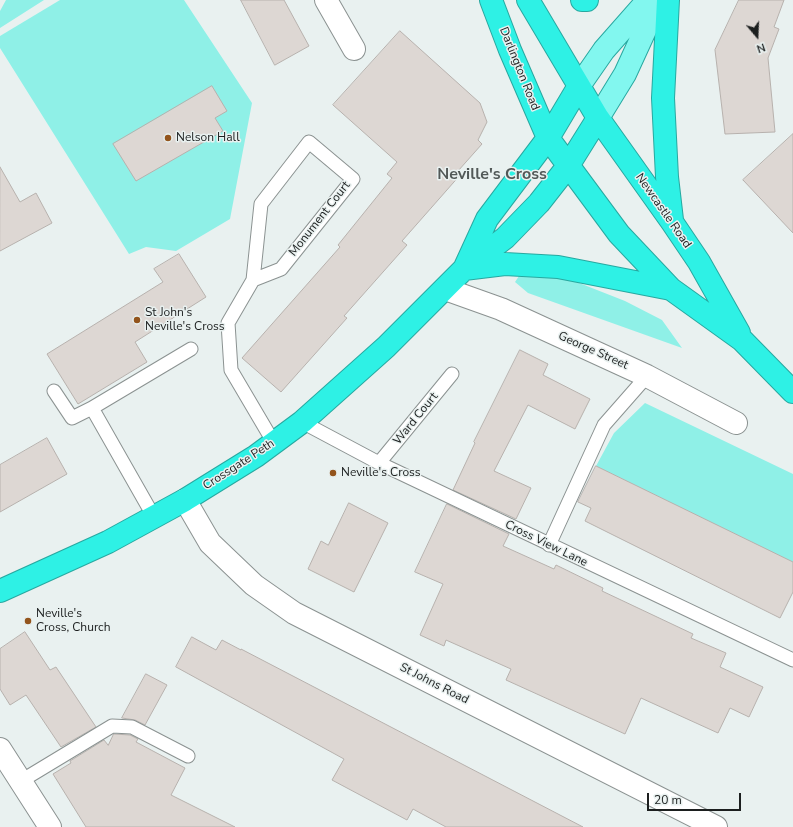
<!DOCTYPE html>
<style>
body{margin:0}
#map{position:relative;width:793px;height:827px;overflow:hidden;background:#e9f1f0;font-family:"Nunito Sans",sans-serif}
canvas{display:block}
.north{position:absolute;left:737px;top:16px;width:40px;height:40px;-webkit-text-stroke:3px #e9f1f0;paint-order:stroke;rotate:161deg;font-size:11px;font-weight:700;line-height:16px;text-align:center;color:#1c1f1f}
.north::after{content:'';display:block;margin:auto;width:14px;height:18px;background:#1c1f1f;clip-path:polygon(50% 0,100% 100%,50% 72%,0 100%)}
.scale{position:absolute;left:647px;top:793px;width:94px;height:18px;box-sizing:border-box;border:2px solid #1c1f1f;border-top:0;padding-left:5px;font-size:12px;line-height:14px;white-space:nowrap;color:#1c1f1f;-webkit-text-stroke:3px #e9f1f0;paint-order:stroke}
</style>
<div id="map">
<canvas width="793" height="827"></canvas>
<div class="north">N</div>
<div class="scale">20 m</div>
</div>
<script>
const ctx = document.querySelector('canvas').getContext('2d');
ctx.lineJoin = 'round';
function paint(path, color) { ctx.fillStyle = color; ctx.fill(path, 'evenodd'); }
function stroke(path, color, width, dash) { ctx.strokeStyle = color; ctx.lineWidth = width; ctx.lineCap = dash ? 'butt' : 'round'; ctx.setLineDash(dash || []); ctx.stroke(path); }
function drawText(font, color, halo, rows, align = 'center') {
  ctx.font = font + ' "Nunito Sans",sans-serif'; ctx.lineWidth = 3; ctx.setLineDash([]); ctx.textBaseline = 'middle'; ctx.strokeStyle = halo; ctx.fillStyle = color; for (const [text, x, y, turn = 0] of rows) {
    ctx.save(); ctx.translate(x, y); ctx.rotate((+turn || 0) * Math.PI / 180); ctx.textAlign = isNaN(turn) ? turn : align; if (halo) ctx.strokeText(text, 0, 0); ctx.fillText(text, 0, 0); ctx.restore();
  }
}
const green = new Path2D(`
 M 6,0 L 44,0 L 0,28 L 0,11 Z
 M 60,0 L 184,0 L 252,103 L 230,219 L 176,251 L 146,247 L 129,254 L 0,48 L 0,36 Z
 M 521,273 L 569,279 L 625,301 L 662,320 L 682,348 L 528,293 L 515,282 Z
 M 645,403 L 793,474 L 793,563 L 596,466 L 614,433 Z`);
const building = new Path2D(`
 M 241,0 L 284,0 L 309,46 L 275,65 Z
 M 739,0 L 784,0 L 774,27 L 779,29 L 768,58 L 775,132 L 725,134 L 715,50 Z
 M 400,31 L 480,103 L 487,122 L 478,140 L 482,144 L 458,171 L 461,174 L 402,241 L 407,245 L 344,316 L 347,318 L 281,392 L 242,358 L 340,247 L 338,245 L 392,178 L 387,174 L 397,162 L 333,105 Z
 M 212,86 L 227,111 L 215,118 L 223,131 L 136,181 L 113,144 Z
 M 793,134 L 793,233 L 743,180 Z
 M 0,167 L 20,202 L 36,193 L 52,223 L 0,251 Z
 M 179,254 L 206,297 L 135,342 L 147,362 L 78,404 L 47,354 L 163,282 L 154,269 Z
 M 520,350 L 548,364 L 543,375 L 590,399 L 575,429 L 528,405 L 494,471 L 531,488 L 516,519 L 453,490 L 475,443 L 474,442 Z
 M 47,438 L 67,474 L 0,512 L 0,465 Z
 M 596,466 L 793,562 L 793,592 L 780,618 L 585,521 L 591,508 L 578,502 Z
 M 349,503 L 388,523 L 354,592 L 308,569 L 321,541 L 328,545 Z
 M 447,504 L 509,534 L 503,546 L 554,569 L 556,565 L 603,588 L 602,591 L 693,634 L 691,638 L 726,653 L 720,667 L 763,687 L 749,717 L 730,708 L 718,733 L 641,698 L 625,734 L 506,680 L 511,669 L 446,640 L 444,646 L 420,635 L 443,584 L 415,572 Z
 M 25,632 L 50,670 L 56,667 L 96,727 L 61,747 L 26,695 L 10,705 L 0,689 L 0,649 Z
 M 192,637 L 216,650 L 222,640 L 241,650 L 241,649 L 583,827 L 446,827 L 413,809 L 407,820 L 332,780 L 344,759 L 176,667 Z
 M 146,674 L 167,685 L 145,725 L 135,720 L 122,718 Z
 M 114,734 L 130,735 L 138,739 L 136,742 L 185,768 L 171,795 L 235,827 L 86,827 L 53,774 L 71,763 L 70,761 L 104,740 L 108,745 Z`);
const lane = new Path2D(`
 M 253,280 L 281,269 L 353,179 L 309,142 L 261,204 L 253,280 L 228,323 L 231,370 L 274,443
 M 54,391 L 72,418 L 92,408 L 154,517
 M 92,408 L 191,349
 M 302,422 L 379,463 L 793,660
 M 379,463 L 452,374
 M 549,545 L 604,425 L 647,376
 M 21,781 L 112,726 L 132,727 L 188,756`);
const street = new Path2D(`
 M 326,0 L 354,49
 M 445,289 L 501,309 L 647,376 L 736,423
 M 185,500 L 210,543 L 254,585 L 294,613 L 716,827
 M 0,749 L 50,827`);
const primary = new Path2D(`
 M 579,86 L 604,50 L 648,0
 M 598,118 L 625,74 L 659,0`);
const highway = new Path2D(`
 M 491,0 L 510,50 L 548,138 L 619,234 L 671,289 L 742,340 L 793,392
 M 528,0 L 598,118 L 672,222 L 699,262 L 739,333
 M 582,0 L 587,0
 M 668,0 L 663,98 L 667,177 L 672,220
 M 465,267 L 487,219 L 548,138 L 579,86
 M 464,269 L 505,264 L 558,267 L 671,289
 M 0,591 L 108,542 L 185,500 L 256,456 L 302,422 L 386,347 L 464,269 L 505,238 L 539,203 L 568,166 L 598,118`);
const markers = [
 [168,138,4,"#93541c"],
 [137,320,4,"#93541c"],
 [333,473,4,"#93541c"],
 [28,621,4,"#93541c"]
];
const streetNames = [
 ["Darlington Road",519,69,68],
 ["Newcastle Road",663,211,55],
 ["Monument Court",320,219,-52],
 ["George Street",593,351,24],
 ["Ward Court",416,419,-51],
 ["Crossgate Peth",239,465,-33],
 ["Cross View Lane",546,544,26],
 ["St Johns Road",434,684,27]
];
const poiNames = [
 ["Nelson Hall",176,138],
 ["St John's",145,313],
 ["Neville's Cross",145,327],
 ["Neville's Cross",341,473],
 ["Neville's",36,614],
 ["Cross, Church",36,628]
];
const districtNames = [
 ["Neville's Cross",492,175]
];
paint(green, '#8ff0e7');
paint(building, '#ddd7d3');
stroke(building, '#b7b1ad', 1);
stroke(lane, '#8b9291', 15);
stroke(street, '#8b9291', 24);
stroke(primary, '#28a8a0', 24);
stroke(highway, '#28a8a0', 24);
stroke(lane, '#fff', 13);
stroke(street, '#fff', 22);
stroke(primary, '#82f7ef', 22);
stroke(highway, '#2ef1e5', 22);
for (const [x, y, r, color] of markers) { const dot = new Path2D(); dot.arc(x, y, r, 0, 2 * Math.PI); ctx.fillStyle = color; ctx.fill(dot); stroke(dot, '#e9f1f0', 1.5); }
drawText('12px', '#1c1f1f', '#e9f1f0', streetNames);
drawText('12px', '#1c1f1f', '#e9f1f0', poiNames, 'left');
drawText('bold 16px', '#515857', '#e9f1f0', districtNames);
</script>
